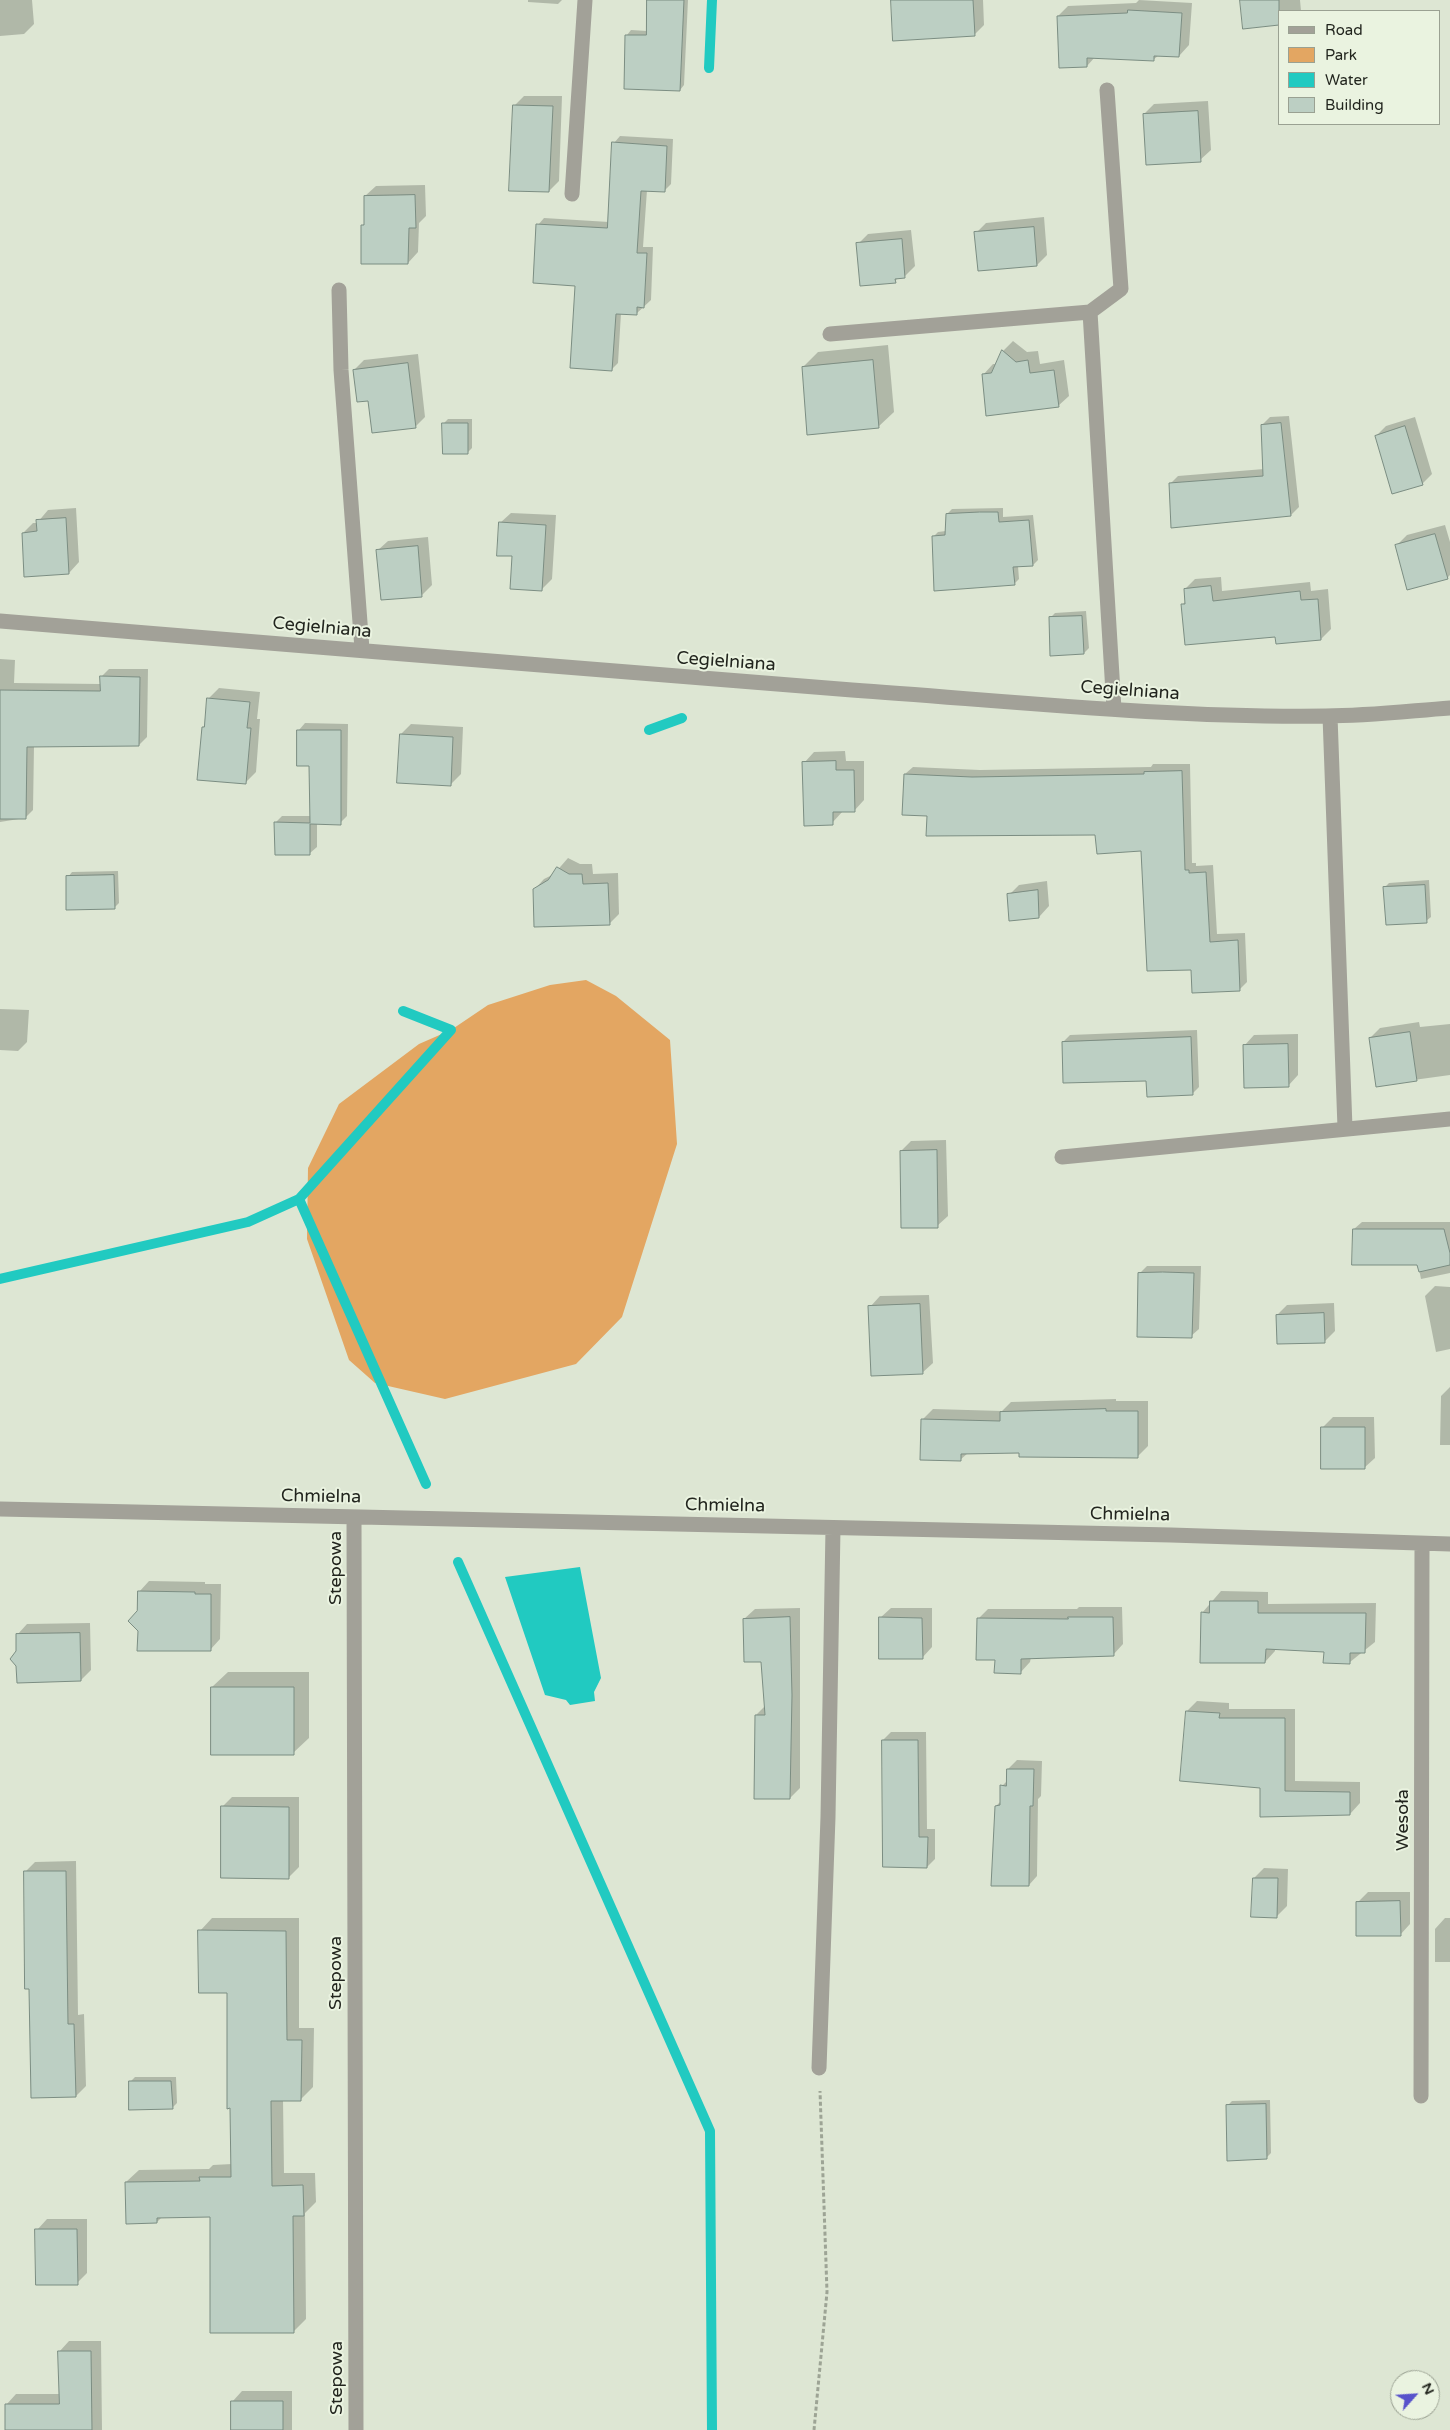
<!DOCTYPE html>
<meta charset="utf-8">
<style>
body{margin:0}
#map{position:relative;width:1450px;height:2430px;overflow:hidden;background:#dde6d3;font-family:"Varela Round",sans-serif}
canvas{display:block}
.legend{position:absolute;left:1278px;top:10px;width:162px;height:115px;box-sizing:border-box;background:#eaf3e0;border:1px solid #9aa192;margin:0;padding:6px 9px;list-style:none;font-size:15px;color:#22251e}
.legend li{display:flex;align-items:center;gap:10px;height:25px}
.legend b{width:25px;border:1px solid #9aa192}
.north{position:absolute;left:1390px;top:2370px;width:50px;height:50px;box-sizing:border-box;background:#eaf3e0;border:1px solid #9aa192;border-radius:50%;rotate:64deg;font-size:14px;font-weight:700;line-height:20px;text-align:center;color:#22251e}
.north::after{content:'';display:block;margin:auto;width:18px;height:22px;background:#5853cb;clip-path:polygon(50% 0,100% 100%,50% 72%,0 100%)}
</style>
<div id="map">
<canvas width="1450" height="2430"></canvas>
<ul class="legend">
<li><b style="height:6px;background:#a2a198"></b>Road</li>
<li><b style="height:14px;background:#e3a662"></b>Park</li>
<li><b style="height:14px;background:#21cac1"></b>Water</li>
<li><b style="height:14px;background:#bccfc3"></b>Building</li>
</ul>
<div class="north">N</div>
</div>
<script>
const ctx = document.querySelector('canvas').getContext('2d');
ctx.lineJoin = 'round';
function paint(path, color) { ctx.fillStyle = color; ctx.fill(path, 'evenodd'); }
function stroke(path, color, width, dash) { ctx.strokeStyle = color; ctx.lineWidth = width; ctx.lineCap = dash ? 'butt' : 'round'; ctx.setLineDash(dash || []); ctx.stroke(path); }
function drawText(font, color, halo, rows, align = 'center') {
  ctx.font = font + ' "Varela Round",sans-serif'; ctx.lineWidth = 4; ctx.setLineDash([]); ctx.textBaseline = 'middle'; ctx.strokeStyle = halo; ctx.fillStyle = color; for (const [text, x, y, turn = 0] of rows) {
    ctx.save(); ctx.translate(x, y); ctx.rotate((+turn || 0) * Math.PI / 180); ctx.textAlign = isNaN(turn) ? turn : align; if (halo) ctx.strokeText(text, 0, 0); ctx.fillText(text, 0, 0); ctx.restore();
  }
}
const green = new Path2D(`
 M 586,980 L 616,996 L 670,1040 L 677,1144 L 622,1317 L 576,1364 L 445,1399 L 375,1383 L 349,1360 L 307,1239 L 308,1168 L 339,1104 L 419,1044 L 451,1030 L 488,1005 L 550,985 Z`);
const water = new Path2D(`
 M 580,1567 L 601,1678 L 594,1692 L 595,1701 L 570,1705 L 566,1700 L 545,1695 L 505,1577 Z`);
const shadow = new Path2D(`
 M 0,0 L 32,0 L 34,24 L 24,34 L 0,36 Z
 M 528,0 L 562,0 L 558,4 L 528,2 Z
 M 648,0 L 688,0 L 684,85 L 680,90 L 627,35 L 631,30 L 647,31 Z
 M 892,0 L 983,0 L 984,25 L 974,35 Z
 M 1139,0 L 1192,3 L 1189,45 L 1179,56 L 1159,55 L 1153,60 L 1095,57 L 1087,66 L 1058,16 L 1068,6 L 1136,3 Z
 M 1242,0 L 1300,0 L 1301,11 L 1279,11 Z
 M 524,96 L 562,96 L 559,181 L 549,191 L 514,106 Z
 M 1208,101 L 1211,150 L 1200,160 L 1144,114 L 1154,104 Z
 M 620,136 L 673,139 L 671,184 L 664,191 L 647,190 L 643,247 L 653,247 L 651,300 L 636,314 L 621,313 L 618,363 L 612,369 L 577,285 L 538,225 L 544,218 L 609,222 L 614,143 Z
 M 425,185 L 426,216 L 419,223 L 418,252 L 408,263 L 362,226 L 365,223 L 365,196 L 376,186 Z
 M 1044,217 L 1047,255 L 1037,265 L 976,233 L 986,223 Z
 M 911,230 L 915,266 L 905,276 L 899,277 L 895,281 L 858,244 L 868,234 Z
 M 1013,341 L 1027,352 L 1038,351 L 1040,364 L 1064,360 L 1069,396 L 1058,406 L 983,375 L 993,364 L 997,364 L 1003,351 Z
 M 888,345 L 894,412 L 878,427 L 803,367 L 818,352 Z
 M 418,354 L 425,417 L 415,427 L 369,399 L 354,370 L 364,360 Z
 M 1289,416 L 1299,507 L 1291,515 L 1173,527 L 1170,484 L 1178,476 L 1264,469 L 1262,425 L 1270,417 Z
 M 1415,417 L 1432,474 L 1422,484 L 1376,436 L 1386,426 Z
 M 448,419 L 472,419 L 472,448 L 467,453 L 443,424 Z
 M 76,508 L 79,562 L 69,573 L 23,533 L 33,523 L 37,523 L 48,510 Z
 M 1003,508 L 1003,517 L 1033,515 L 1038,560 L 1033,565 L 1018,566 L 1019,579 L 1014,584 L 933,537 L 938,532 L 946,531 L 947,514 L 952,509 Z
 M 511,513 L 556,515 L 552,579 L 541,590 L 514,555 L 500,523 Z
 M 1445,525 L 1450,542 L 1450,575 L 1447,578 L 1396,546 L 1407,535 Z
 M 428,537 L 432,585 L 422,595 L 377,551 L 388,541 Z
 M 1221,577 L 1222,591 L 1310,582 L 1311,591 L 1328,589 L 1331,629 L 1321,639 L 1182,605 L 1186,601 L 1185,589 L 1195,579 Z
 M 1086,611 L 1089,648 L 1084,653 L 1050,618 L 1055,613 Z
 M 0,659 L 15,660 L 14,683 L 101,684 L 101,677 L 109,669 L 148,669 L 147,737 L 139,745 L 34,746 L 33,810 L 25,818 L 0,822 Z
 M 219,688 L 260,692 L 257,719 L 260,719 L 256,772 L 245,783 L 203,727 L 206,725 L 209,698 Z
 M 305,723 L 348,724 L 347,816 L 340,823 L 317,823 L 317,847 L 310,853 L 276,822 L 282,816 L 311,816 L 311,765 L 299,730 Z
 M 411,724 L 463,727 L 461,774 L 451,784 L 401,734 Z
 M 845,751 L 846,761 L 864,761 L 864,800 L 854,811 L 843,811 L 832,823 L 804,763 L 814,752 Z
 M 1153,764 L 1190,764 L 1192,863 L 1196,863 L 1196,866 L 1213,865 L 1217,934 L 1245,933 L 1247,982 L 1239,990 L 1192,969 L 1142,850 L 1097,833 L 928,814 L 905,774 L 913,767 L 980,770 L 1151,767 Z
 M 568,858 L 580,864 L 592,864 L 593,874 L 618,873 L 619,914 L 609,924 L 534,890 L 544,879 L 554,874 Z
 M 118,871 L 119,903 L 115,907 L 68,877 L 72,872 Z
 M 1429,880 L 1431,917 L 1426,921 L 1384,888 L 1389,883 Z
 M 1047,881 L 1049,906 L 1039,917 L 1009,895 L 1019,885 Z
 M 0,1009 L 29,1010 L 27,1042 L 18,1051 L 0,1050 Z
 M 1419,1022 L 1420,1027 L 1450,1024 L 1450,1075 L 1377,1085 L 1370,1038 L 1380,1028 Z
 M 1197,1030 L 1199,1087 L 1192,1094 L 1148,1079 L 1063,1042 L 1070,1035 Z
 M 1298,1034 L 1298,1075 L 1288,1086 L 1244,1046 L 1254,1035 Z
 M 946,1140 L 948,1216 L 937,1226 L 901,1151 L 911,1141 Z
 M 1362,1222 L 1450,1222 L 1450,1273 L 1421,1279 L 1418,1264 L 1354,1229 Z
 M 1147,1266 L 1201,1266 L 1199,1329 L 1191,1336 L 1139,1274 Z
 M 1435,1286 L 1450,1287 L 1450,1349 L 1436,1352 L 1425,1296 Z
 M 929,1295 L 933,1363 L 922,1373 L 870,1307 L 880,1296 Z
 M 1334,1303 L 1335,1331 L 1324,1342 L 1277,1315 L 1287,1305 Z
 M 1450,1387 L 1450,1445 L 1440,1445 L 1441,1396 Z
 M 1116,1399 L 1116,1401 L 1148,1401 L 1148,1446 L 1137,1457 L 1020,1452 L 968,1453 L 960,1460 L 923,1419 L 933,1409 L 1002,1411 L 1011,1402 Z
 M 1333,1417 L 1374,1417 L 1375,1458 L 1364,1468 L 1322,1428 Z
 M 149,1581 L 205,1582 L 205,1584 L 221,1584 L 220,1639 L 210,1650 L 139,1612 L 139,1592 Z
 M 1221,1591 L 1268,1592 L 1268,1604 L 1376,1603 L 1375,1642 L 1350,1662 L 1325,1651 L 1275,1648 L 1275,1651 L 1265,1662 L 1202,1613 Z
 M 1079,1607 L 1122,1607 L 1123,1644 L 1113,1655 L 1031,1657 L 1030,1662 L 1020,1673 L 996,1658 L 978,1619 L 988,1609 L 1077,1609 Z
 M 800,1608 L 800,1788 L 790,1798 L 756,1715 L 765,1706 L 763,1661 L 744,1619 L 755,1609 Z
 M 891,1608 L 932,1608 L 932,1647 L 922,1658 L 880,1618 Z
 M 90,1623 L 91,1670 L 81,1680 L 17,1652 L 17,1635 L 27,1624 Z
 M 228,1672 L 309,1672 L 309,1738 L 293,1753 L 212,1687 Z
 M 1197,1701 L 1229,1703 L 1229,1709 L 1295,1709 L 1295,1781 L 1360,1782 L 1360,1803 L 1350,1814 L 1261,1786 L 1187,1711 Z
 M 891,1732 L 926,1732 L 927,1829 L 935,1829 L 935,1859 L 927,1867 L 883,1740 Z
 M 1017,1760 L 1042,1761 L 1041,1796 L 1038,1799 L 1037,1876 L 1029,1885 L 996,1806 L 1001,1801 L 1002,1786 L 1008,1780 L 1008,1769 Z
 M 232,1797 L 299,1797 L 299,1867 L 289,1877 L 222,1807 Z
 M 76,1861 L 78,2015 L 84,2014 L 86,2086 L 76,2096 L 31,1988 L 25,1872 L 35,1862 Z
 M 1264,1868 L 1288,1869 L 1287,1906 L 1277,1916 L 1254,1878 Z
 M 1368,1892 L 1410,1892 L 1410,1924 L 1400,1935 L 1358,1902 Z
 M 212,1918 L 299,1918 L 299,2028 L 314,2028 L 313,2087 L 301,2099 L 283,2099 L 284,2173 L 315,2173 L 316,2202 L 305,2213 L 306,2319 L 293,2332 L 211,2216 L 162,2217 L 157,2222 L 126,2182 L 139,2170 L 209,2169 L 213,2165 L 232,2164 L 228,1991 L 200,1931 Z
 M 1445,1918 L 1450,1918 L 1450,1962 L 1435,1962 L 1435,1929 Z
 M 135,2077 L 176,2077 L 177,2103 L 172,2108 L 130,2082 Z
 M 1270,2100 L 1271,2153 L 1266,2158 L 1227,2106 L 1232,2101 Z
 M 47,2219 L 87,2219 L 87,2273 L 77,2283 L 37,2230 Z
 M 69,2341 L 101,2341 L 102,2430 L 6,2430 L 6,2405 L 16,2394 L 60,2394 L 59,2352 Z
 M 242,2391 L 292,2391 L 292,2430 L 232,2430 L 232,2402 Z`);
const stream = new Path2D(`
 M 709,68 L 712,0
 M 649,730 L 682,718
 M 299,1199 L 426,1484
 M 0,1279 L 248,1222 L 299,1199 L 451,1030 L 403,1011
 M 458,1562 L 710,2131 L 712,2430`);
const building = new Path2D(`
 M 647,0 L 684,0 L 680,91 L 624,89 L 625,35 L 646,35 Z
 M 891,0 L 973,0 L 975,36 L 893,41 Z
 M 1240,0 L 1279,0 L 1279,25 L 1243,29 Z
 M 1128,10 L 1182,13 L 1179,57 L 1154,56 L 1154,61 L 1087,58 L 1087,67 L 1059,68 L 1057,16 L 1127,13 Z
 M 513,105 L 553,106 L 549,192 L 509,191 Z
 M 1198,111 L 1201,162 L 1146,165 L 1143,114 Z
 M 612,142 L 667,146 L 665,192 L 641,191 L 637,253 L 647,253 L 644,308 L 637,307 L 637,315 L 616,314 L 612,371 L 570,368 L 575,286 L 533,283 L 536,224 L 607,228 Z
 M 415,195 L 416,228 L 409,228 L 408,264 L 361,264 L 361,225 L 364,225 L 364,196 Z
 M 1034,227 L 1037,266 L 978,271 L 974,232 Z
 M 902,239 L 905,278 L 895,279 L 896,283 L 860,286 L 856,243 Z
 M 1002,350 L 1016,362 L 1028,360 L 1030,373 L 1054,370 L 1059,407 L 986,416 L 982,374 L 991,373 Z
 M 873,360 L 879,428 L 807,435 L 802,367 Z
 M 408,363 L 416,428 L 372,433 L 368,401 L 357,402 L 353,370 Z
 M 442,423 L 468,423 L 468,454 L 443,454 Z
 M 1281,423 L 1291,516 L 1171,528 L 1169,483 L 1263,476 L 1261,425 Z
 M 1405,426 L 1423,485 L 1392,494 L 1375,436 Z
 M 980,512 L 998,512 L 999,522 L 1029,520 L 1033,566 L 1013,567 L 1015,585 L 934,591 L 932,536 L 945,535 L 946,514 Z
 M 66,518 L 69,574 L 24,577 L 22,533 L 37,531 L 36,520 Z
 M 499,522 L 546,525 L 542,591 L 510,589 L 512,556 L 497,556 Z
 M 1435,534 L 1448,579 L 1407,590 L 1395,545 Z
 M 418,546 L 422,597 L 381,600 L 376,550 Z
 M 1211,586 L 1213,601 L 1300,591 L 1301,600 L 1318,599 L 1321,640 L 1276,644 L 1275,637 L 1185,645 L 1181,604 L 1185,604 L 1184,589 Z
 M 1082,616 L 1084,654 L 1050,656 L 1049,617 Z
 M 100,676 L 140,677 L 139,746 L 27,747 L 26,819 L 0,819 L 0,690 L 100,691 Z
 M 207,698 L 250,702 L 247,728 L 251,728 L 246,784 L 197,780 L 202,727 L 204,727 Z
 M 297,730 L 341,730 L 341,825 L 310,824 L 310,855 L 275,855 L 274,822 L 310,823 L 309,766 L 297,766 Z
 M 400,734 L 453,737 L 451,786 L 397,783 Z
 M 836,761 L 836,770 L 854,770 L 855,812 L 833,812 L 833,825 L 804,826 L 802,762 Z
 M 1182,771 L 1185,870 L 1189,870 L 1189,873 L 1206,872 L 1210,942 L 1238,940 L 1240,991 L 1192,993 L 1191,970 L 1147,971 L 1141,851 L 1097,854 L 1095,835 L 926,836 L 927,816 L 902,815 L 904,774 L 972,777 L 1144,774 L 1144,772 Z
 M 557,867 L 569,874 L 582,874 L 583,884 L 608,883 L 610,925 L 534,927 L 533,889 L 548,880 Z
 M 114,875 L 115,909 L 66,910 L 66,876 Z
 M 1425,885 L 1427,923 L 1386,925 L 1383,887 Z
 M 1038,890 L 1039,918 L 1009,921 L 1007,894 Z
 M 1410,1032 L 1417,1081 L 1376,1087 L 1369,1038 Z
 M 1191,1037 L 1193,1095 L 1147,1097 L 1146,1081 L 1063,1083 L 1062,1042 Z
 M 1288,1044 L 1289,1087 L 1244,1088 L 1243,1045 Z
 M 937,1150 L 938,1228 L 901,1228 L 900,1151 Z
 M 1353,1229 L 1444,1229 L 1450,1253 L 1450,1265 L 1419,1272 L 1417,1265 L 1352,1265 Z
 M 1163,1272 L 1194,1273 L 1192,1338 L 1137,1337 L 1138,1273 Z
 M 920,1304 L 923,1374 L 871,1376 L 868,1306 Z
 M 1324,1313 L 1325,1343 L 1277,1344 L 1276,1315 Z
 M 1106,1409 L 1106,1411 L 1138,1411 L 1138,1458 L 1019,1457 L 1019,1453 L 961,1454 L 961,1461 L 920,1460 L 921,1419 L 1000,1421 L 1000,1412 Z
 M 1321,1427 L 1365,1427 L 1365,1469 L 1321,1469 Z
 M 138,1591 L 195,1592 L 195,1594 L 211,1594 L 211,1651 L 137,1651 L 138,1631 L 128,1621 L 137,1611 Z
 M 1210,1601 L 1258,1601 L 1258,1613 L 1366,1613 L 1365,1653 L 1350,1653 L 1350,1664 L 1323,1663 L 1324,1652 L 1266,1649 L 1265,1663 L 1200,1663 L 1201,1612 L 1209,1613 Z
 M 790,1617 L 792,1695 L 790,1799 L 754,1799 L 755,1715 L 765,1715 L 761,1662 L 744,1662 L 743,1619 Z
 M 879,1617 L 922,1618 L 923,1659 L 879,1659 Z
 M 1068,1617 L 1113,1617 L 1114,1656 L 1021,1659 L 1021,1674 L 994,1673 L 995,1660 L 976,1660 L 977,1618 L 1068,1619 Z
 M 80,1633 L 81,1681 L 17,1683 L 16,1666 L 10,1659 L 16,1651 L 16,1634 Z
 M 211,1687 L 294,1687 L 294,1755 L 211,1755 Z
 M 1186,1711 L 1220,1713 L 1219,1718 L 1285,1718 L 1285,1791 L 1350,1792 L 1350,1815 L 1260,1817 L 1260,1788 L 1180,1781 Z
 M 882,1740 L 918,1740 L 919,1837 L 928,1837 L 927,1868 L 883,1867 Z
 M 1007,1769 L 1034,1769 L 1033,1806 L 1030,1806 L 1029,1886 L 991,1886 L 995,1806 L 1000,1805 L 1000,1785 L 1006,1786 Z
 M 221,1806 L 289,1807 L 289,1879 L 221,1878 Z
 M 24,1871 L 66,1871 L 68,2024 L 74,2024 L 76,2097 L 31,2098 L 29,1989 L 25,1989 Z
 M 1253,1878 L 1278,1878 L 1277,1918 L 1251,1917 Z
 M 1400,1901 L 1401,1936 L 1356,1936 L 1356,1902 Z
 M 198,1930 L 286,1931 L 287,2040 L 302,2040 L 301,2101 L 271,2101 L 272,2186 L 303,2185 L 304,2216 L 293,2216 L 294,2333 L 210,2333 L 210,2217 L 157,2218 L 157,2223 L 126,2224 L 125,2182 L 200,2181 L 199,2177 L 231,2177 L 230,2108 L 227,2109 L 227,1993 L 199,1993 Z
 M 129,2081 L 171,2081 L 173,2109 L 129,2110 Z
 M 1266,2104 L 1267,2159 L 1227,2161 L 1226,2105 Z
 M 35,2229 L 77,2229 L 78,2285 L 36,2285 Z
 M 58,2351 L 91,2351 L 92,2430 L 5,2430 L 5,2404 L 59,2404 Z
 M 231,2401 L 283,2401 L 283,2430 L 231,2430 Z`);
const path = new Path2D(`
 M 814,2430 L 827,2292 L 820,2091`);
const minor = new Path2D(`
 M 1107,90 L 1121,289 L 1090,312 L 1114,709
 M 572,194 L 585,0
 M 339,290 L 341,370 L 362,649
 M 830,334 L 1090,312
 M 0,621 C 284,643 568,669 852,690 C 1010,701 1168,718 1326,716 C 1367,716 1409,711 1450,708
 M 1330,716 L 1345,1128
 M 1062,1157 L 1450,1119
 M 0,1509 L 1171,1535 L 1450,1544
 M 354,1517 L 356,2430
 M 819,2068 L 828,1817 L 833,1528
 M 1421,2096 L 1422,1544`);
const streetNames = [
 ["Cegielniana",322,628,5],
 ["Cegielniana",726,662,4],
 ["Cegielniana",1130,691,4],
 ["Chmielna",321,1497,1],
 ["Chmielna",725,1506,1],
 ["Chmielna",1130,1515,1],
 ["Stepowa",336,1568,-90],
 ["Wesoła",1403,1820,-90],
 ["Stepowa",336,1973,-90],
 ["Stepowa",337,2378,-90]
];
paint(green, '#e3a662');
paint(water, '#21cac1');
paint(shadow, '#0003');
stroke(stream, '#21cac1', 10);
paint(building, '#bccfc3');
stroke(building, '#7b8d82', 1);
stroke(path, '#9da495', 3, [4, 2.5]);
stroke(minor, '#a2a198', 15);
drawText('18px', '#22251e', '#eaf3e0', streetNames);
</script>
